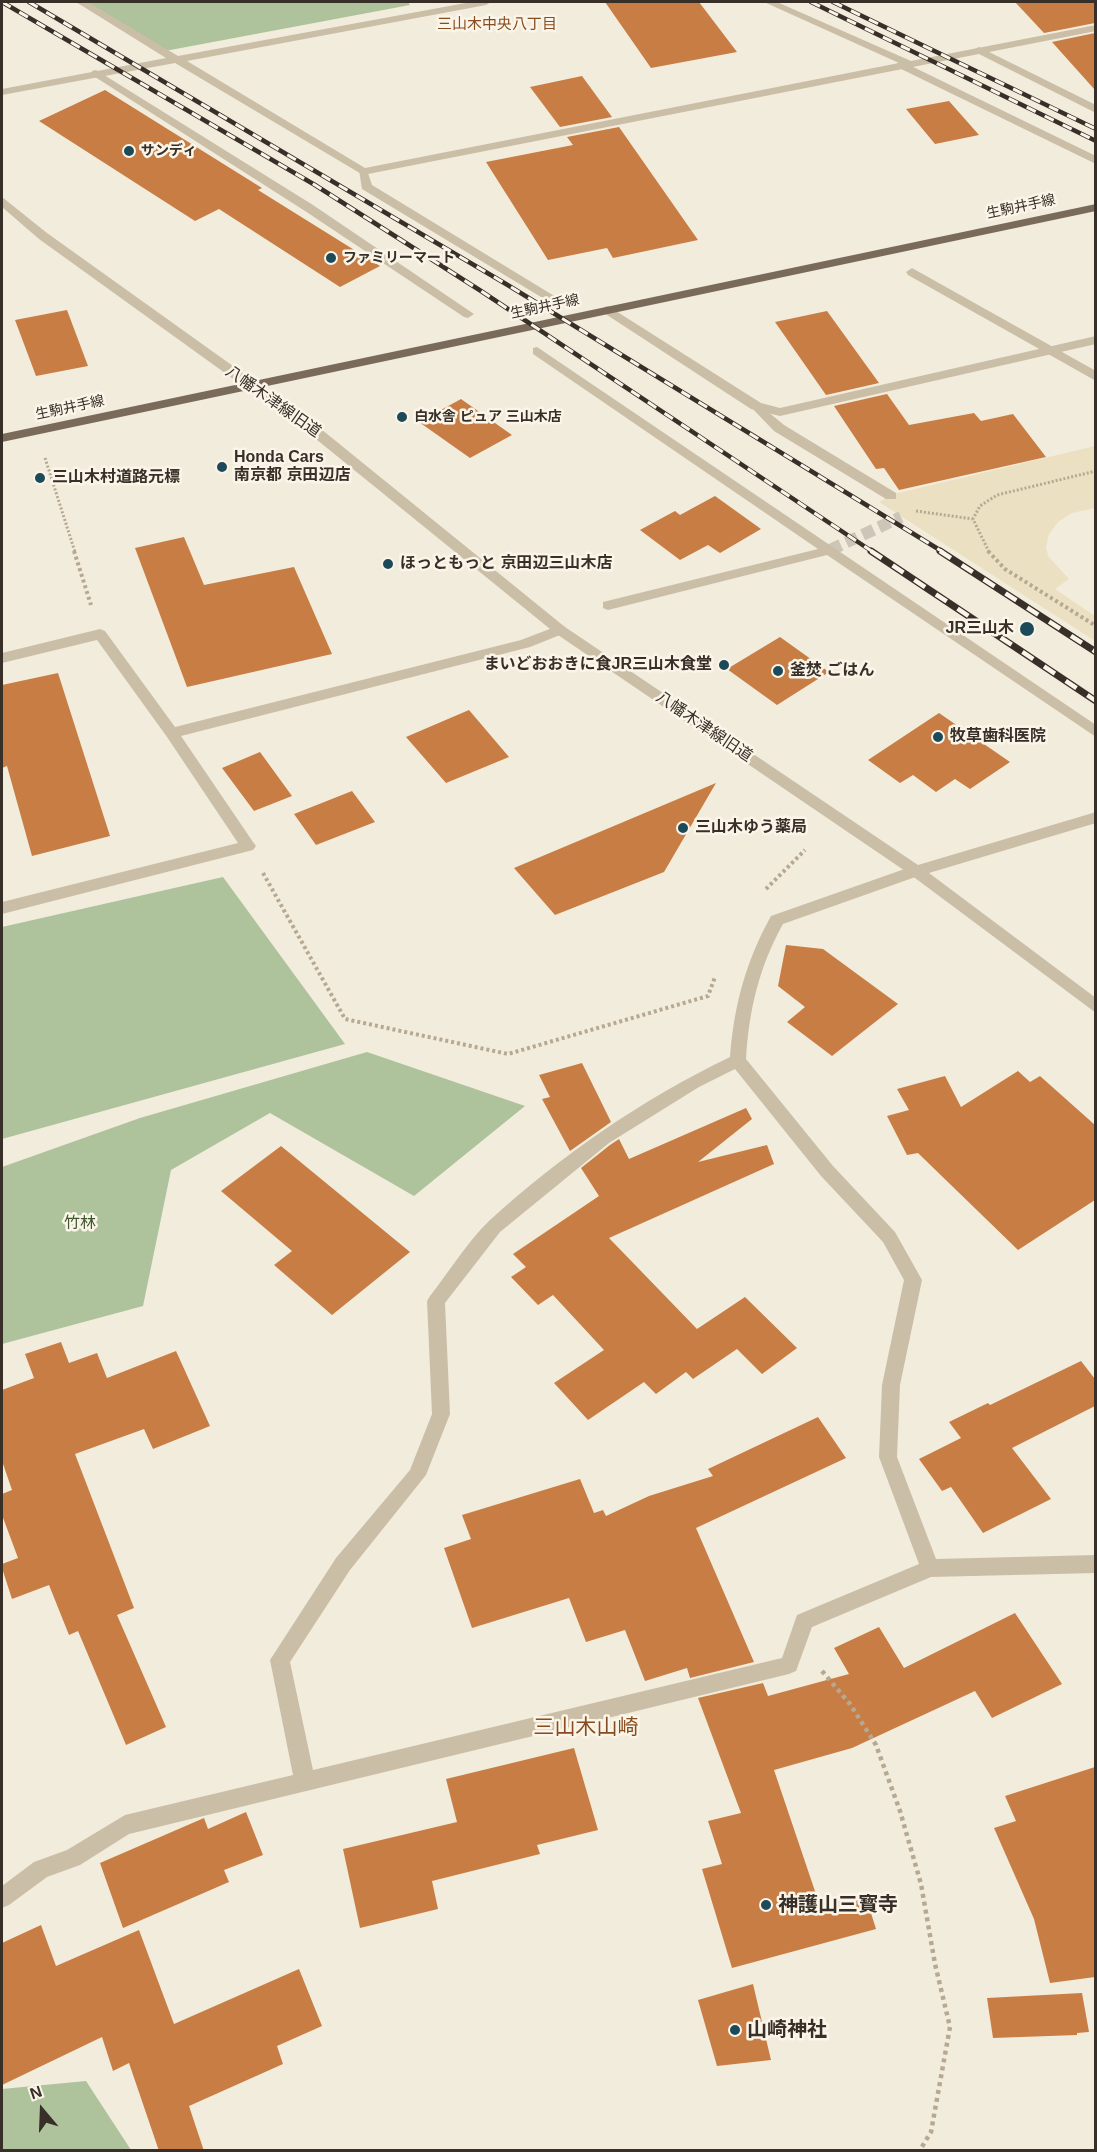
<!DOCTYPE html>
<meta charset="utf-8">
<style>
body{margin:0}
#map{position:relative;width:1097px;height:2152px;overflow:hidden;background:#f2ecdc;font-family:Arial,sans-serif}
canvas{display:block}
.frame{position:absolute;inset:0;border:3px solid #372f28;pointer-events:none}
.north{position:absolute;left:12px;top:2080px;width:60px;height:60px;-webkit-text-stroke:4px #faf5e8;paint-order:stroke;rotate:341deg;font-size:16px;font-weight:700;line-height:24px;text-align:center;color:#372f28}
.north::after{content:'';display:block;margin:auto;width:21px;height:27px;background:#372f28;clip-path:polygon(50% 0,100% 100%,50% 72%,0 100%)}
</style>
<div id="map">
<canvas width="1097" height="2152"></canvas>
<div class="frame"></div>
<div class="north">N</div>
</div>
<script>
const ctx = document.querySelector('canvas').getContext('2d');
ctx.lineJoin = 'round';
function paint(path, color) { ctx.fillStyle = color; ctx.fill(path, 'evenodd'); }
function stroke(path, color, width, dash) { ctx.strokeStyle = color; ctx.lineWidth = width; ctx.lineCap = dash ? 'butt' : 'round'; ctx.setLineDash(dash || []); ctx.stroke(path); }
function drawText(font, color, halo, rows, align = 'center') {
  ctx.font = font + ' Arial,"Noto Sans JP",sans-serif'; ctx.lineWidth = 5; ctx.setLineDash([]); ctx.textBaseline = 'middle'; ctx.strokeStyle = halo; ctx.fillStyle = color; for (const [text, x, y, turn = 0] of rows) {
    ctx.save(); ctx.translate(x, y); ctx.rotate((+turn || 0) * Math.PI / 180); ctx.textAlign = isNaN(turn) ? turn : align; if (halo) ctx.strokeText(text, 0, 0); ctx.fillText(text, 0, 0); ctx.restore();
  }
}
const green = new Path2D(`
 M 76,2 L 408,2 L 410,5 L 165,51 Z
 M 223,877 L 345,1044 L 2,1139 L 2,927 Z
 M 367,1052 L 525,1106 L 414,1196 L 270,1113 L 171,1170 L 143,1306 L 2,1344 L 2,1167 L 140,1118 Z
 M 86,2081 L 131,2150 L 2,2150 L 2,2089 Z`);
const plaza = new Path2D(`
 M 1095,446 L 1095,508 L 1072,513 L 1058,522 L 1049,534 L 1046,547 L 1048,556 L 1069,579 L 1055,589 L 1095,616 L 1095,641 L 879,502 L 894,494 Z`);
const building = new Path2D(`
 M 605,2 L 699,2 L 737,52 L 651,68 Z
 M 1015,2 L 1095,2 L 1095,23 L 1044,33 Z
 M 1095,33 L 1095,90 L 1052,42 Z
 M 582,76 L 612,117 L 560,127 L 530,87 Z
 M 105,90 L 262,188 L 258,190 L 380,266 L 340,287 L 219,209 L 195,221 L 39,121 Z
 M 949,101 L 979,135 L 935,144 L 906,109 Z
 M 619,127 L 698,240 L 613,258 L 607,248 L 548,260 L 486,162 L 573,145 L 567,137 Z
 M 67,310 L 88,366 L 36,376 L 15,320 Z
 M 827,311 L 879,383 L 826,395 L 775,322 Z
 M 887,394 L 909,425 L 974,413 L 981,421 L 1013,414 L 1046,457 L 899,490 L 884,468 L 876,469 L 834,406 Z
 M 461,399 L 512,435 L 470,458 L 419,422 Z
 M 715,496 L 761,529 L 720,553 L 708,545 L 680,560 L 640,530 L 675,511 L 680,515 Z
 M 184,537 L 204,585 L 294,567 L 332,654 L 187,687 L 135,548 Z
 M 780,637 L 829,672 L 777,705 L 727,669 Z
 M 58,673 L 110,836 L 32,856 L 7,766 L 2,768 L 2,685 Z
 M 469,710 L 509,757 L 446,783 L 406,737 Z
 M 939,713 L 1010,762 L 970,789 L 955,779 L 936,792 L 913,775 L 900,783 L 868,760 Z
 M 260,752 L 292,796 L 254,811 L 222,768 Z
 M 716,783 L 664,872 L 555,915 L 514,868 Z
 M 352,791 L 375,822 L 316,845 L 294,814 Z
 M 786,945 L 823,949 L 898,1004 L 832,1056 L 787,1022 L 805,1007 L 778,986 Z
 M 582,1063 L 611,1122 L 570,1151 L 542,1099 L 550,1097 L 539,1075 Z
 M 1018,1071 L 1030,1082 L 1040,1076 L 1095,1125 L 1095,1200 L 1018,1250 L 918,1153 L 907,1155 L 887,1116 L 909,1110 L 897,1089 L 945,1076 L 961,1107 Z
 M 746,1108 L 752,1119 L 698,1162 L 767,1145 L 774,1164 L 609,1238 L 697,1329 L 745,1297 L 797,1348 L 762,1374 L 737,1349 L 693,1379 L 686,1372 L 656,1394 L 644,1382 L 588,1420 L 554,1383 L 604,1350 L 553,1295 L 538,1305 L 511,1277 L 526,1267 L 513,1254 L 599,1196 L 581,1168 L 610,1145 L 619,1139 L 629,1159 Z
 M 281,1146 L 410,1252 L 332,1315 L 274,1265 L 292,1251 L 221,1191 Z
 M 61,1342 L 69,1363 L 97,1353 L 107,1378 L 176,1351 L 210,1426 L 153,1449 L 144,1429 L 75,1454 L 134,1608 L 117,1615 L 166,1727 L 126,1745 L 78,1631 L 69,1635 L 49,1585 L 12,1599 L 2,1568 L 2,1564 L 18,1558 L 2,1515 L 2,1494 L 12,1490 L 2,1461 L 2,1390 L 34,1378 L 25,1354 Z
 M 1081,1361 L 1095,1379 L 1095,1406 L 1012,1448 L 1051,1499 L 983,1533 L 951,1487 L 942,1491 L 919,1459 L 961,1438 L 949,1422 L 988,1403 L 990,1405 Z
 M 818,1417 L 846,1458 L 696,1528 L 754,1662 L 690,1678 L 687,1668 L 645,1681 L 625,1630 L 586,1642 L 569,1598 L 472,1628 L 444,1548 L 471,1539 L 462,1515 L 580,1479 L 594,1513 L 603,1510 L 606,1516 L 649,1496 L 713,1476 L 708,1469 Z
 M 1015,1613 L 1062,1684 L 992,1718 L 975,1691 L 852,1748 L 774,1770 L 820,1906 L 865,1894 L 876,1929 L 732,1968 L 702,1869 L 722,1864 L 708,1821 L 741,1813 L 698,1698 L 763,1683 L 768,1696 L 849,1674 L 834,1648 L 879,1627 L 904,1668 Z
 M 574,1748 L 598,1830 L 537,1845 L 540,1854 L 432,1881 L 438,1909 L 360,1928 L 343,1849 L 457,1822 L 446,1779 Z
 M 1095,1767 L 1095,1977 L 1050,1983 L 1034,1919 L 994,1828 L 1016,1821 L 1005,1796 Z
 M 246,1812 L 263,1855 L 224,1870 L 229,1882 L 123,1928 L 100,1863 L 204,1818 L 208,1829 Z
 M 41,1925 L 56,1966 L 139,1930 L 174,2024 L 299,1969 L 322,2026 L 277,2046 L 283,2064 L 189,2106 L 204,2151 L 159,2151 L 129,2063 L 113,2071 L 102,2037 L 2,2085 L 2,1943 Z
 M 753,1984 L 771,2060 L 717,2066 L 698,2000 Z
 M 1082,1993 L 1089,2032 L 1077,2033 L 1077,2035 L 993,2038 L 987,1998 Z`);
const pedestrianTunnel = new Path2D(`
 M 830,550 L 901,517`);
const pathFar2 = new Path2D(`
 M 45,458 L 75,552
 M 916,511 L 973,519
 M 989,552 L 973,519 L 980,506 L 997,495 L 1096,471`);
const pathFar1 = new Path2D(`
 M 74,551 L 91,605
 M 988,551 L 1005,569 L 1096,626
 M 263,873 L 345,1019 L 508,1054 L 708,996 L 715,977
 M 766,889 L 805,850`);
const path = new Path2D(`
 M 822,1671 L 850,1704 L 876,1745 L 900,1811 L 921,1884 L 935,1964 L 950,2027 L 931,2132 L 920,2150`);
const pedestrian = new Path2D(`
 M 979,47 L 1096,105 L 1096,113 L 975,52 L 973,50 Z
 M 897,63 L 905,63 L 1096,156 L 1096,164 L 897,67 Z
 M 96,70 L 313,205 L 474,314 L 468,318 L 464,317 L 305,211 L 92,75 L 92,71 Z
 M 359,170 L 367,170 L 372,185 L 556,297 L 554,300 L 546,300 L 362,189 Z
 M 912,268 L 1096,371 L 1096,381 L 908,275 L 906,272 Z
 M 537,347 L 1096,725 L 1096,737 L 827,555 L 608,610 L 603,608 L 603,602 L 818,549 L 533,354 L 533,348 Z
 M 756,402 L 784,425 L 896,493 L 896,499 L 886,499 L 774,431 L 750,406 Z`);
const minor = new Path2D(`
 M 76,2 L 88,2 L 178,56 L 471,2 L 491,2 L 486,5 L 187,61 L 365,168 L 899,63 L 764,2 L 777,2 L 911,61 L 1096,25 L 1096,31 L 363,175 L 175,63 L 2,95 L 2,89 L 166,58 Z
 M 608,306 L 761,403 L 780,408 L 1096,336 L 1096,344 L 780,416 L 751,409 L 604,313 L 604,307 Z
 M 560,625 L 565,627 L 567,630 L 565,633 L 530,647 L 181,736 L 253,842 L 256,846 L 253,850 L 2,914 L 2,902 L 238,843 L 167,737 L 97,640 L 2,663 L 2,653 L 100,629 L 105,631 L 175,727 L 521,640 Z
 M 916,865 L 921,867 L 924,871 L 921,875 L 783,924 C 759,967 749,1010 746,1059 L 833,1166 L 895,1232 L 922,1280 L 900,1385 L 897,1457 L 936,1559 L 1096,1555 L 1096,1573 L 931,1577 L 812,1627 L 796,1671 L 789,1674 L 129,1834 L 80,1865 L 47,1877 L 9,1905 L 2,1908 L 2,1886 L 34,1862 L 67,1850 L 125,1815 L 293,1775 L 270,1660 L 336,1558 L 410,1470 L 432,1414 L 427,1301 L 430,1296 C 449,1272 467,1242 489,1221 C 561,1155 643,1099 730,1057 C 734,1005 746,961 771,916 ZM 735,1069 L 821,1176 L 883,1242 L 904,1280 L 882,1385 L 879,1457 L 919,1564 L 797,1615 L 782,1658 L 313,1770 L 290,1662 L 350,1570 L 426,1475 L 450,1414 L 445,1303 L 500,1232 L 609,1143 L 699,1087 Z`);
const tertiary = new Path2D(`
 M 2,197 L 47,233 L 321,429 L 565,627 L 918,865 L 1096,812 L 1096,823 L 929,873 L 1096,998 L 1096,1013 L 911,875 L 555,633 L 311,435 L 39,239 L 2,207 Z`);
const primary = new Path2D(`
 M 1096,204 L 1096,211 L 2,442 L 2,434 Z`);
const railFar1 = new Path2D(`
 M 2,2 L 315,185 L 481,291 L 873,552
 M 29,2 L 506,284 L 943,552
 M 811,2 L 1096,141
 M 833,2 L 1096,129`);
const rail = new Path2D(`
 M 871,551 L 1096,701
 M 940,551 L 1096,652`);
const markers = [
 [129,151,6,"#1d4a59"],
 [331,258,6,"#1d4a59"],
 [402,417,6,"#1d4a59"],
 [222,467,6,"#1d4a59"],
 [40,478,6,"#1d4a59"],
 [388,564,6,"#1d4a59"],
 [1027,629,8,"#1d4a59"],
 [724,665,6,"#1d4a59"],
 [778,671,6,"#1d4a59"],
 [938,737,6,"#1d4a59"],
 [683,828,6,"#1d4a59"],
 [766,1905,6,"#1d4a59"],
 [735,2030,6,"#1d4a59"]
];
const farPoinames = [
 ["サンディ",141,151],
 ["ファミリーマート",343,258],
 ["白水舎 ピュア 三山木店",414,417]
];
const farStreetnames = [
 ["生駒井手線",1021,207,-12],
 ["生駒井手線",545,307,-12],
 ["生駒井手線",70,408,-12]
];
const farNeighbourhoodnames = [
 ["三山木中央八丁目",497,25]
];
const streetNames = [
 ["八幡木津線旧道",273,402,35],
 ["八幡木津線旧道",704,727,34]
];
const poiNames = [
 ["Honda Cars",234,458],
 ["南京都 京田辺店",234,476],
 ["三山木村道路元標",52,478],
 ["ほっともっと 京田辺三山木店",400,564],
 ["JR三山木",1014,629,"right"],
 ["まいどおおきに食JR三山木食堂",712,665,"right"],
 ["釜焚 ごはん",790,671],
 ["牧草歯科医院",950,737],
 ["三山木ゆう薬局",695,828]
];
const parkNames = [
 ["竹林",80,1224]
];
const nearPoinames = [
 ["神護山三寳寺",778,1905],
 ["山崎神社",747,2030]
];
const nearNeighbourhoodnames = [
 ["三山木山崎",586,1728]
];
paint(green, '#aec29b');
paint(plaza, '#ebe0c2');
paint(building, '#c87d44');
stroke(pedestrianTunnel, '#cdc6b8', 12, [12, 6]);
stroke(pathFar2, '#b7a891', 3, [2, 2]);
stroke(pathFar1, '#b7a891', 4, [3, 3]);
stroke(path, '#b7a891', 4.5, [4, 4]);
paint(pedestrian, '#cbbea7');
paint(minor, '#cbbea7');
paint(tertiary, '#cbbea7');
paint(primary, '#796a59');
stroke(railFar1, '#372f28', 4.5);
stroke(rail, '#372f28', 7);
stroke(railFar1, '#faf5e8', 3, [10]);
stroke(rail, '#faf5e8', 4.5, [13]);
for (const [x, y, r, color] of markers) { const dot = new Path2D(); dot.arc(x, y, r, 0, 2 * Math.PI); ctx.fillStyle = color; ctx.fill(dot); stroke(dot, '#faf5e8', 2); }
drawText('bold 14px', '#372f28', '#faf5e8', farPoinames, 'left');
drawText('14px', '#372f28', '#faf5e8', farStreetnames);
drawText('15px', '#874c1f', '#faf5e8', farNeighbourhoodnames);
drawText('16px', '#372f28', '#faf5e8', streetNames);
drawText('bold 16px', '#372f28', '#faf5e8', poiNames, 'left');
drawText('16px', '#3e562b', '#faf5e8', parkNames);
drawText('bold 20px', '#372f28', '#faf5e8', nearPoinames, 'left');
drawText('21px', '#874c1f', '#faf5e8', nearNeighbourhoodnames);
</script>
